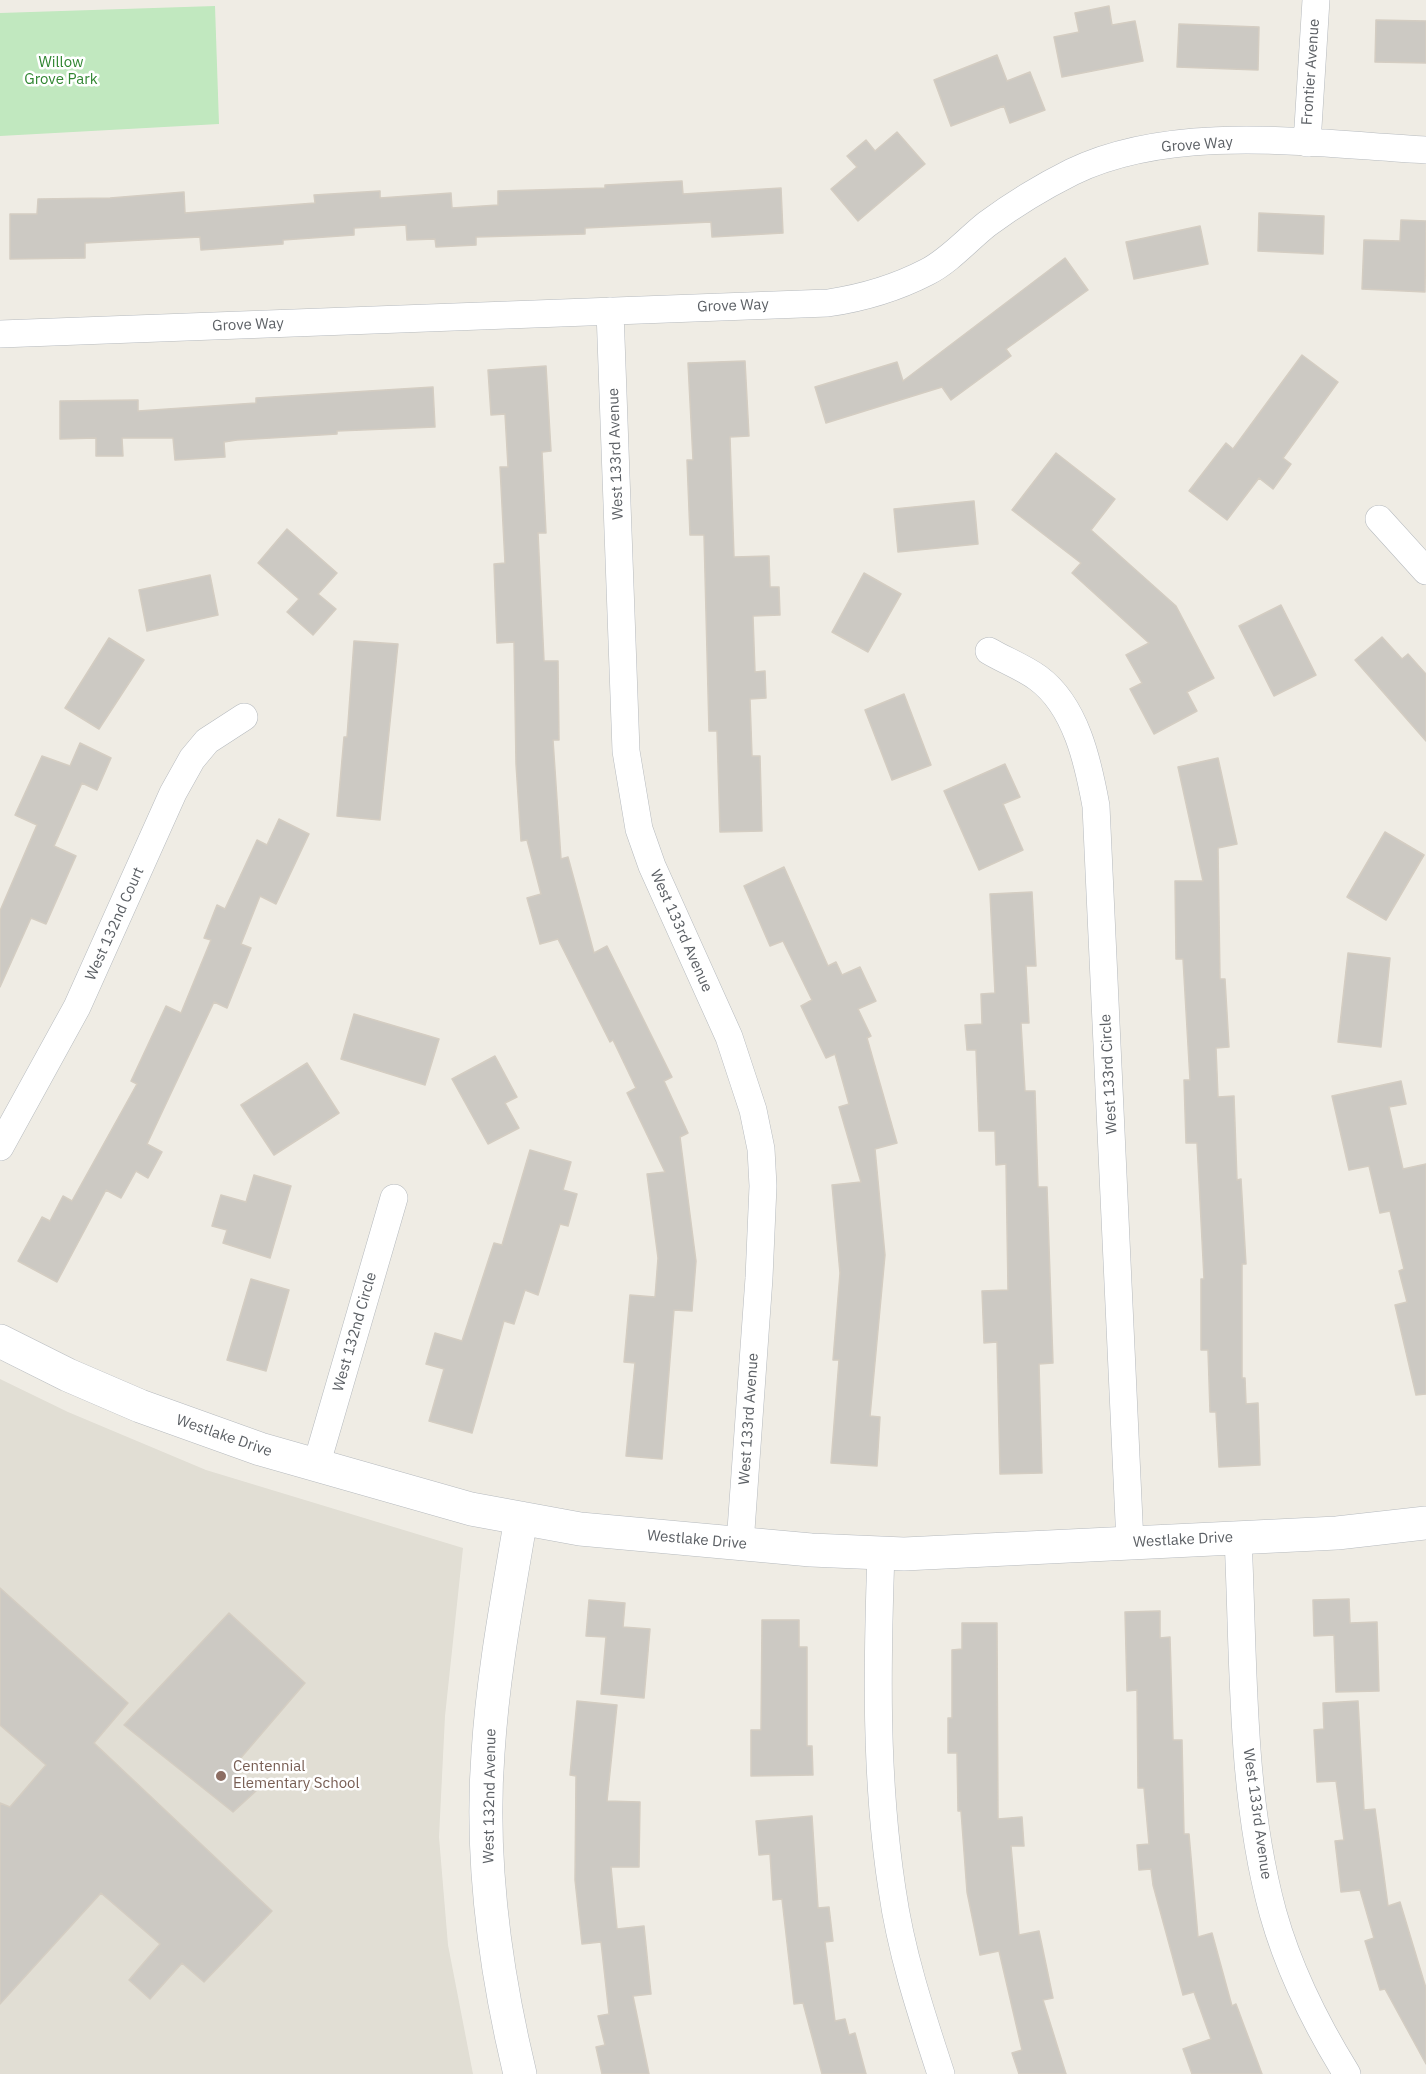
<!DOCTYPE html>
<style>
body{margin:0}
canvas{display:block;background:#efece4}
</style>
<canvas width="1426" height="2074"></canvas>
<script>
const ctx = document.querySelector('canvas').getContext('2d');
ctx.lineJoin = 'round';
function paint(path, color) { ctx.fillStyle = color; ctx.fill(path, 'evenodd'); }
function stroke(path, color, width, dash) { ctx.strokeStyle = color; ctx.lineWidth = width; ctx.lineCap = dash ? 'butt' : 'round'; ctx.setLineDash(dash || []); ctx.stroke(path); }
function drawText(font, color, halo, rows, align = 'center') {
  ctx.font = font + ' "IBM Plex Sans",sans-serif'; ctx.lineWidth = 5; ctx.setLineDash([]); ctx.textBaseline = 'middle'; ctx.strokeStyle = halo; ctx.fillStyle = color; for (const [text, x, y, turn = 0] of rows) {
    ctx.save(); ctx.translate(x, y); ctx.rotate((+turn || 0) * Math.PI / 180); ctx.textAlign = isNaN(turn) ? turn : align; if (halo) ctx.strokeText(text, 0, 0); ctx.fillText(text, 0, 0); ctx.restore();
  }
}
const education = new Path2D(`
 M 0,1379 L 68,1412 L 206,1470 L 463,1548 L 445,1716 L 439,1837 L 448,1945 L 473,2074 L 0,2074 Z`);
const green = new Path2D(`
 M 215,6 L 219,124 L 0,136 L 0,13 Z`);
const building = new Path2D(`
 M 1109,6 L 1112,25 L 1135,21 L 1143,61 L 1062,77 L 1054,37 L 1079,32 L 1075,13 Z
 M 1376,20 L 1426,21 L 1426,63 L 1375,62 Z
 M 1179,24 L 1259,27 L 1258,70 L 1177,67 Z
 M 997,55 L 1007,81 L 1030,72 L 1045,110 L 1010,123 L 1004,106 L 951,126 L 934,80 Z
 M 897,132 L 925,164 L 858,221 L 831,189 L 857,167 L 847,156 L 866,140 L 875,151 Z
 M 682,181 L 683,194 L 781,188 L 783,233 L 712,237 L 711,222 L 585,228 L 585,234 L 476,237 L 476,245 L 436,247 L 435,239 L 407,240 L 406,225 L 354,228 L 354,235 L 283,240 L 283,244 L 201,250 L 200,237 L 85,243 L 85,258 L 10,259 L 10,214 L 37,214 L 38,199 L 110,198 L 184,192 L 185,213 L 315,203 L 314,195 L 380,191 L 380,198 L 451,193 L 452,208 L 498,205 L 498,191 L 605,188 L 605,185 Z
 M 1259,213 L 1324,216 L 1323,254 L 1258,251 Z
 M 1401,220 L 1426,221 L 1425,292 L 1362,289 L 1364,240 L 1400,241 Z
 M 1200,226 L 1208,264 L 1134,279 L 1126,242 Z
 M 1065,258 L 1088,290 L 1006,349 L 1011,356 L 951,400 L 942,387 L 826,423 L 815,387 L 897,362 L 903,381 Z
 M 1302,355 L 1338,382 L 1283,458 L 1291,464 L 1273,489 L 1259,478 L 1227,520 L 1189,491 L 1226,443 L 1233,449 Z
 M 745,361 L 749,436 L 730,437 L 734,557 L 769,556 L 770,587 L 779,587 L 780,615 L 753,616 L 755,672 L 765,671 L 766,698 L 750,699 L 752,756 L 760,756 L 762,831 L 720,832 L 717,731 L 709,731 L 704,535 L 690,535 L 687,460 L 693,460 L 688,363 Z
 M 546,366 L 551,451 L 542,452 L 546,533 L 538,533 L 544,661 L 558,661 L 559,740 L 553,740 L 561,859 L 568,857 L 594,953 L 607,946 L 672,1077 L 664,1081 L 688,1133 L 680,1137 L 696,1261 L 692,1311 L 674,1310 L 662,1459 L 626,1456 L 635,1363 L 624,1362 L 630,1295 L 655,1297 L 658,1258 L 647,1174 L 665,1172 L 627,1093 L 636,1088 L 613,1040 L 610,1042 L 558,939 L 540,944 L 527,898 L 541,894 L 527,840 L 521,841 L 516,764 L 514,642 L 497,643 L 494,564 L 505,563 L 500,467 L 508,467 L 505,414 L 491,415 L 488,370 Z
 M 433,387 L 435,427 L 337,431 L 337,434 L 237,440 L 224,442 L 225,457 L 175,460 L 173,438 L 122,438 L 123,456 L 96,456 L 96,438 L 60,439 L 60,401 L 138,400 L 138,411 L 256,403 L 256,398 Z
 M 1056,453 L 1115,499 L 1091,530 L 1176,606 L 1214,678 L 1187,692 L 1197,711 L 1154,734 L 1130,689 L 1142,683 L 1126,655 L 1149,643 L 1072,573 L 1081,563 L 1012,510 Z
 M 974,501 L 978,544 L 898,552 L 894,509 Z
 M 287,529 L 337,573 L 318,594 L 336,609 L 313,635 L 287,612 L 299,599 L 258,563 Z
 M 864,573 L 901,594 L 868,652 L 832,632 Z
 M 210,575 L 218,615 L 147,631 L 139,590 Z
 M 1281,605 L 1316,675 L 1274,696 L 1239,626 Z
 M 1382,637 L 1402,659 L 1408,654 L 1426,674 L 1426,741 L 1355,660 Z
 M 109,638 L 144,660 L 99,729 L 65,708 Z
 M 354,641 L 398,644 L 380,820 L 337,816 L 344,737 L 347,737 Z
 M 904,694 L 931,765 L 892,780 L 865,710 Z
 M 80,743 L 111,758 L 97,790 L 82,783 L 54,846 L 76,856 L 46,924 L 31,918 L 0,987 L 0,911 L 37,825 L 15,815 L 42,756 L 70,766 Z
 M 1218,758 L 1237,844 L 1218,848 L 1220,979 L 1225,979 L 1229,1047 L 1216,1048 L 1218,1097 L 1234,1096 L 1237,1180 L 1241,1179 L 1246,1264 L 1242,1264 L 1242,1378 L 1245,1378 L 1246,1404 L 1258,1403 L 1260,1465 L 1219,1467 L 1216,1412 L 1210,1412 L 1208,1350 L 1201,1350 L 1201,1279 L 1204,1279 L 1197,1143 L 1186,1143 L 1184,1080 L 1190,1080 L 1183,959 L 1176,959 L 1175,881 L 1203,881 L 1178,767 Z
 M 1005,764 L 1020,797 L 1003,804 L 1023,850 L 979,870 L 944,791 Z
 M 279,819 L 309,834 L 276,904 L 260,896 L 241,944 L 251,948 L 227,1008 L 214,1002 L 147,1144 L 162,1152 L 148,1178 L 136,1171 L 121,1198 L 106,1190 L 57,1282 L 18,1261 L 42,1217 L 50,1221 L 63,1196 L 72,1201 L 137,1084 L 131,1081 L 166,1006 L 181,1013 L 211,940 L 204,938 L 217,905 L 225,909 L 257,840 L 267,845 Z
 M 1385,832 L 1424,855 L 1386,920 L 1347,897 Z
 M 784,867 L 828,966 L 836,962 L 842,975 L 860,967 L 876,1001 L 858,1009 L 871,1036 L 867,1038 L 897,1143 L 875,1149 L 885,1255 L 870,1416 L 880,1417 L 877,1466 L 831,1463 L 839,1360 L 833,1360 L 840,1273 L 832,1185 L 861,1182 L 839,1107 L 849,1104 L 835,1054 L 826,1058 L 801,1006 L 812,1000 L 783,941 L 770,946 L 744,886 Z
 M 1032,892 L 1036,966 L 1026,966 L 1029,1023 L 1021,1023 L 1025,1091 L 1035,1091 L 1038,1187 L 1047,1187 L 1053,1363 L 1039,1364 L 1042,1473 L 1000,1474 L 997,1342 L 984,1343 L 982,1291 L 1008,1290 L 1006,1164 L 996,1165 L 995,1131 L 979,1131 L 976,1050 L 967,1050 L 965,1025 L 982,1024 L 981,994 L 995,993 L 990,894 Z
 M 1348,953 L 1390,958 L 1381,1047 L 1338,1042 Z
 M 354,1014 L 439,1039 L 425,1085 L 341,1059 Z
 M 495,1056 L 517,1097 L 505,1103 L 519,1128 L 488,1144 L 452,1079 Z
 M 307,1063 L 339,1113 L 274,1155 L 241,1105 Z
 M 1401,1081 L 1406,1104 L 1389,1107 L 1403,1169 L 1426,1164 L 1426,1394 L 1416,1395 L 1395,1305 L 1407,1302 L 1399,1271 L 1404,1269 L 1390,1211 L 1380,1213 L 1369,1166 L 1349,1170 L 1332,1096 Z
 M 530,1150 L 571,1162 L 563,1190 L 577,1194 L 568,1226 L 560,1224 L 538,1295 L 525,1290 L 514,1324 L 504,1321 L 472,1433 L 429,1421 L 444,1369 L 426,1364 L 435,1333 L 462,1341 L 494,1243 L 502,1245 Z
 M 254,1175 L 291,1186 L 270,1258 L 223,1243 L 227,1230 L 212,1226 L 221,1195 L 246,1202 Z
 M 251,1279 L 289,1290 L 266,1371 L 227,1360 Z
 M 0,1588 L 128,1703 L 94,1743 L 272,1911 L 204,1982 L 182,1963 L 150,1999 L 129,1980 L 160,1944 L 101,1893 L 0,2004 L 0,1803 L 10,1807 L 46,1765 L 0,1725 Z
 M 1349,1599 L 1350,1623 L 1377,1622 L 1379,1691 L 1336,1692 L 1334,1635 L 1314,1636 L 1313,1600 Z
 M 589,1600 L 625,1603 L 623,1627 L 650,1629 L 644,1698 L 601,1694 L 606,1637 L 586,1636 Z
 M 1160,1611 L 1160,1638 L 1170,1637 L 1173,1740 L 1182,1740 L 1184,1834 L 1189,1834 L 1198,1937 L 1212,1933 L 1232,2006 L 1236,2004 L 1262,2074 L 1192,2074 L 1183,2049 L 1211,2039 L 1194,1992 L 1183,1995 L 1153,1885 L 1151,1869 L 1139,1870 L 1137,1845 L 1149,1844 L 1144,1788 L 1138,1788 L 1137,1690 L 1127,1691 L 1125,1612 Z
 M 229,1613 L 305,1683 L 233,1767 L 256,1791 L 233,1812 L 124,1725 Z
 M 762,1620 L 799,1620 L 799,1647 L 807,1647 L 807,1746 L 812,1746 L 813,1775 L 751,1776 L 751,1730 L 761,1730 Z
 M 962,1623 L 997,1623 L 998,1819 L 1022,1817 L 1024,1846 L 1011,1846 L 1019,1935 L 1039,1931 L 1053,1998 L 1043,2000 L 1066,2074 L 1019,2074 L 1012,2053 L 1022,2050 L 999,1951 L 980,1955 L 967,1892 L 961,1811 L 958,1811 L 957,1753 L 948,1753 L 948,1718 L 952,1718 L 952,1650 L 962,1649 Z
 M 577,1701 L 617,1705 L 607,1801 L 640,1802 L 639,1867 L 611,1867 L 617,1929 L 644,1926 L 651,1994 L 633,1996 L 649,2074 L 602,2074 L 596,2047 L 605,2045 L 598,2016 L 609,2014 L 601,1942 L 582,1944 L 575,1880 L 576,1776 L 570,1775 Z
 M 1358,1701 L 1364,1810 L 1375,1809 L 1388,1906 L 1400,1902 L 1426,1988 L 1426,2064 L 1385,1989 L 1380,1990 L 1365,1941 L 1374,1938 L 1360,1890 L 1341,1892 L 1335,1841 L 1344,1840 L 1336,1781 L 1317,1782 L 1314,1730 L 1324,1729 L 1323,1703 Z
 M 812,1816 L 818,1908 L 829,1907 L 833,1941 L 825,1942 L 835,2021 L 845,2019 L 849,2035 L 855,2033 L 866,2074 L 822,2074 L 803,2003 L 794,2004 L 782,1899 L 773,1900 L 770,1854 L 759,1855 L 756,1821 Z`);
const minor = new Path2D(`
 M 1307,143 L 1316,0
 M 610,311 L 626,751 L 639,829 L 652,866 L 729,1037 L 753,1110 L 761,1149 L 763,1186 L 759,1278 L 740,1544
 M 0,334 L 828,303 C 862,298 896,288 927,272 C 949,261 968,239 987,224 C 1014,204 1042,187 1072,172 C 1175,122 1316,144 1426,150
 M 1379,519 L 1426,571
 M 989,651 C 1004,660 1023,667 1038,678 C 1076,706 1088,762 1096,806 L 1130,1543
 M 0,1147 L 77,1007 L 173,793 L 192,759 L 207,741 L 244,717
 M 316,1466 L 394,1198
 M 1238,1538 C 1244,1662 1240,1792 1273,1913 C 1289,1970 1316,2024 1347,2074
 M 881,1553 C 877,1665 875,1778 892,1889 C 901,1953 921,2013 941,2074`);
const tertiary = new Path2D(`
 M 0,1341 L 68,1375 L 140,1406 L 260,1449 L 471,1509 L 580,1529 L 811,1550 L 904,1554 L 1337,1533 L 1426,1523
 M 520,2074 C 495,1970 480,1860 488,1753 C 493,1673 508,1596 521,1518`);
const markers = [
 [221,1776,6,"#8d6e63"]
];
const parkNames = [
 ["Willow",61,63],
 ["Grove Park",61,80]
];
const streetNames = [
 ["Frontier Avenue",1311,72,-86],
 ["Grove Way",1197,145,-4],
 ["Grove Way",733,306,-2],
 ["Grove Way",248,325,-2],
 ["West 133rd Avenue",616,454,-92],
 ["West 132nd Court",115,924,-66],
 ["West 133rd Avenue",681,931,66],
 ["West 133rd Circle",1109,1074,-93],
 ["West 132nd Circle",355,1332,-74],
 ["West 133rd Avenue",749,1419,-86],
 ["Westlake Drive",224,1436,19],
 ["Westlake Drive",697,1540,5],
 ["Westlake Drive",1183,1540,-3],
 ["West 132nd Avenue",490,1796,-89],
 ["West 133rd Avenue",1257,1814,82]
];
const educationNames = [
 ["Centennial",233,1767],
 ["Elementary School",233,1784]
];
paint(education, '#e1ded4');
paint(green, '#c1e8bf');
paint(building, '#ccc9c3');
stroke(building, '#d4cdc2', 1.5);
stroke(minor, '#b6babe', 28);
stroke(tertiary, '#b6babe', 34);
stroke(minor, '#fff', 27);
stroke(tertiary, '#fff', 33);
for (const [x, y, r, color] of markers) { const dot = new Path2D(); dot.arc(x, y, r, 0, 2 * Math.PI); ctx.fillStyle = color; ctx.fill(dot); stroke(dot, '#fff', 2); }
drawText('15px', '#318632', '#fff', parkNames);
drawText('15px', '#5c6065', '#fff', streetNames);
drawText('15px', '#785e54', '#fff', educationNames, 'left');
</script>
